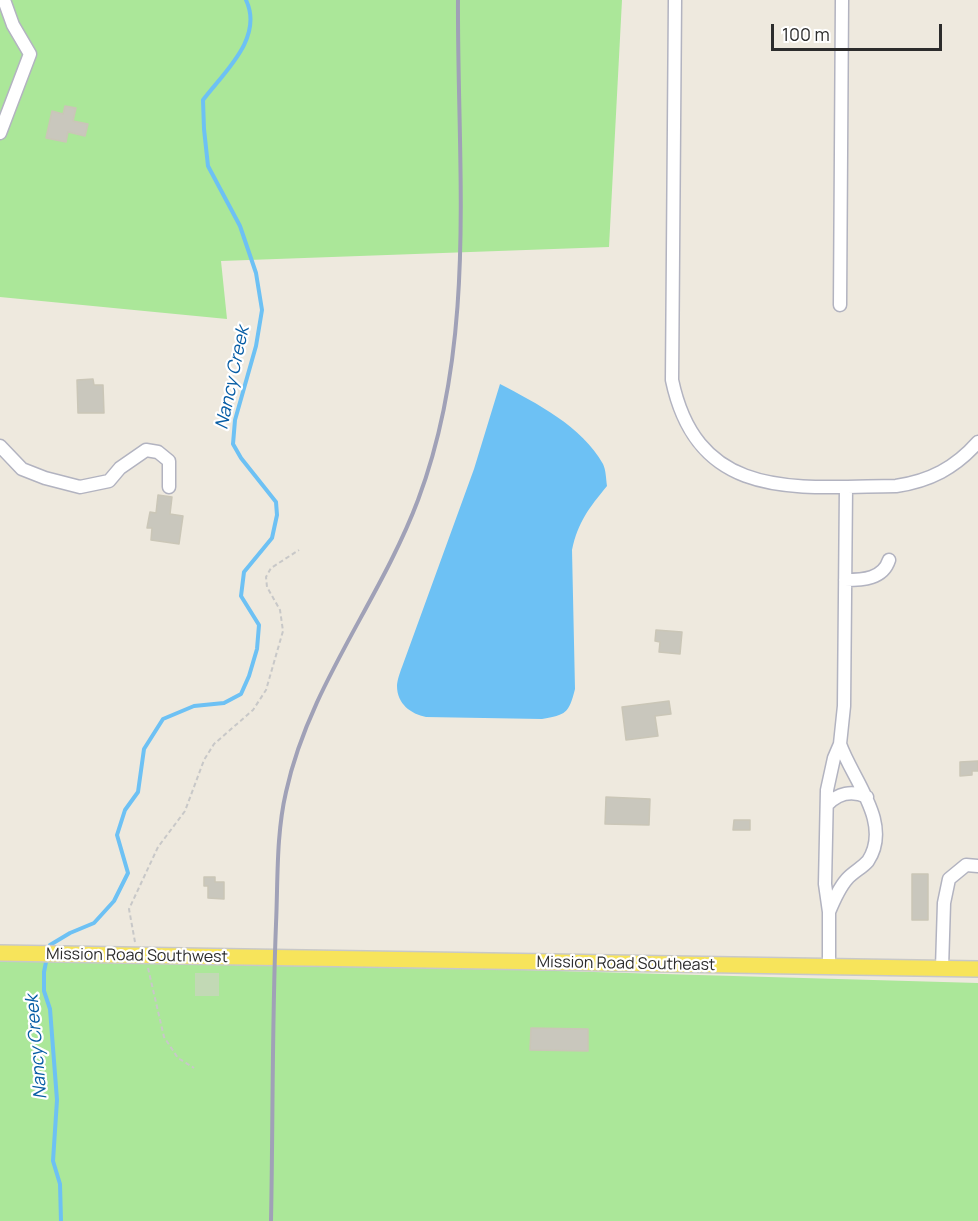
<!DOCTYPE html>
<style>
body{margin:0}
#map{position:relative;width:978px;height:1221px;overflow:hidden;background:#eee9de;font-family:Manrope,sans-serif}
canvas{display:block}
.scale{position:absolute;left:771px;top:24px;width:171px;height:27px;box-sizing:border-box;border:3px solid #2c2c2c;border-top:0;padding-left:8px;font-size:18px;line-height:21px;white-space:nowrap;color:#2c2c2c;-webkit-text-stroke:4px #fff;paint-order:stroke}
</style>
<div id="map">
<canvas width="978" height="1221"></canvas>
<div class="scale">100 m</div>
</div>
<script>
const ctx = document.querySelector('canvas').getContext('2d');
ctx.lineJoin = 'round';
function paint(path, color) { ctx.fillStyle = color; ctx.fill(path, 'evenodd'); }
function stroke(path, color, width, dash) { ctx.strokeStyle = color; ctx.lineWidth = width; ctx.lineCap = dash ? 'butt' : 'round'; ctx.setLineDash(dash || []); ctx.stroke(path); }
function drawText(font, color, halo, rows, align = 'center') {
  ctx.font = font + ' Manrope,sans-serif'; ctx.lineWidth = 4.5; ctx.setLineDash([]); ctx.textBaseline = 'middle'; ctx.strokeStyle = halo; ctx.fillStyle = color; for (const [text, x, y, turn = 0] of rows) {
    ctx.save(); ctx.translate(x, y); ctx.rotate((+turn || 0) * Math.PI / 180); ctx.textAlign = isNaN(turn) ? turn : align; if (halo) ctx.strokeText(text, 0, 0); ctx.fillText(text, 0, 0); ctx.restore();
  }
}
const green = new Path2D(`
 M 0,0 L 622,0 L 609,247 L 221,261 L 227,319 L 0,297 Z
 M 0,955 L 978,983 L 978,1221 L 0,1221 Z`);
const cemetery = new Path2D(`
 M 195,973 L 219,973 L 219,996 L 195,996 Z`);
const water = new Path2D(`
 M 500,384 C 536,403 582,426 603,464 C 606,470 606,479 607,486 C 589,508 578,522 572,550 L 575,689 C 569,713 566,715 542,719 L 426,717 C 411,714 397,704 397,686 C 397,681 400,672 402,667 L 474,469 Z`);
const stream = new Path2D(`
 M 49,950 L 50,945 L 70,933 L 94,923 L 114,901 L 128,873 L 117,835 L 125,810 L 138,792 L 144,749 L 163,719 L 194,706 L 224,703 L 241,694 L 249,676 L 257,649 L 259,625 L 241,596 L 244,572 L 272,538 L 277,515 L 276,502 L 241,458 L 233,444 L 235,420 L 256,346 L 262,310 L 256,273 L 240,226 L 208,166 L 204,129 L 203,100 C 224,72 264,38 246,0
 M 47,957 L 44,972 L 44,991 L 50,1009 L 57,1100 L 53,1161 L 60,1184 L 61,1221`);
const building = new Path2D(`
 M 65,106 L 76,108 L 73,121 L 88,124 L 85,136 L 68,132 L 66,142 L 46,138 L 52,111 L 63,114 Z
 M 93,379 L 94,385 L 103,385 L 104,413 L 78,413 L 77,380 Z
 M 158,495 L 172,497 L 170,514 L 183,516 L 179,544 L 151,540 L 152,528 L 147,528 L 150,512 L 156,513 Z
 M 656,630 L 682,632 L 680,654 L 659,652 L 660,642 L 655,641 Z
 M 669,701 L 671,714 L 655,716 L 658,736 L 626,740 L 622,707 Z
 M 978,761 L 978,771 L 972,771 L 972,775 L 960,776 L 960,762 Z
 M 606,797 L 650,799 L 649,825 L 605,824 Z
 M 734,820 L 750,820 L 750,830 L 733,830 Z
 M 912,874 L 928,874 L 928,920 L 912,920 Z
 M 204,877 L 215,877 L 215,882 L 224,882 L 224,899 L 208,898 L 208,886 L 204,886 Z
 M 531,1028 L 588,1029 L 588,1051 L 530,1050 Z`);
const path = new Path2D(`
 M 135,942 L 129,909 L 158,847 L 185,811 L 204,760 L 214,744 L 253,710 L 266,690 L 283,631 L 280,610 L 267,587 L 266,577 L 271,568 L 299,550
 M 148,968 L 164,1037 L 178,1058 L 194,1068`);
const minor = new Path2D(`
 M 675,0 L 672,380 C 698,503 798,487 896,486 C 930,481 955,468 978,442
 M 0,133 L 30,54 L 13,25 L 4,0
 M 840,305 L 842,0
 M 0,446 L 22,469 L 45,478 L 80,487 L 109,481 L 120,468 L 146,450 L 158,452 L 169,461 L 169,487
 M 845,580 C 863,580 883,579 889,560
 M 827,805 C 838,793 852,790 867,797
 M 829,912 C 834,900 839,888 847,879 C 853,872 862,868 868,861 C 893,823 852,779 840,744
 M 829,966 L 829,912 L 825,884 L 827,790 L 834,758 L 840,744 L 844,706 L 846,487
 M 942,968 L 944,903 L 949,879 L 966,865 L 978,866`);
const major = new Path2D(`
 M 0,953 L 978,969`);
const rail = new Path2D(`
 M 271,1221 C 273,1122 272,1023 276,924 C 278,881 276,835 286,792 C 309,686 380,601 418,500 C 478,341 457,167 458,0`);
const streetNames = [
 ["Mission Road Southwest",137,956,1],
 ["Mission Road Southeast",626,964,1]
];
const waterNames = [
 ["Nancy Creek",233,378,-78],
 ["Nancy Creek",37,1047,-95]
];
paint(green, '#abe799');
paint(cemetery, '#c2d9b5');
paint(water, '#6dc1f4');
stroke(stream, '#6dc1f4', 4);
paint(building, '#c9c7bd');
stroke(building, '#cac6b7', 1.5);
stroke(minor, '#b2b3c0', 15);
stroke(major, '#c8c8c8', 18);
stroke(path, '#c8c8c8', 2, [4.5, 3]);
stroke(minor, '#fff', 12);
stroke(major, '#f7e45b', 15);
stroke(rail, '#a0a1b7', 4);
drawText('16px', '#2c2c2c', '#fff', streetNames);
drawText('italic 18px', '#075da5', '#fff', waterNames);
</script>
